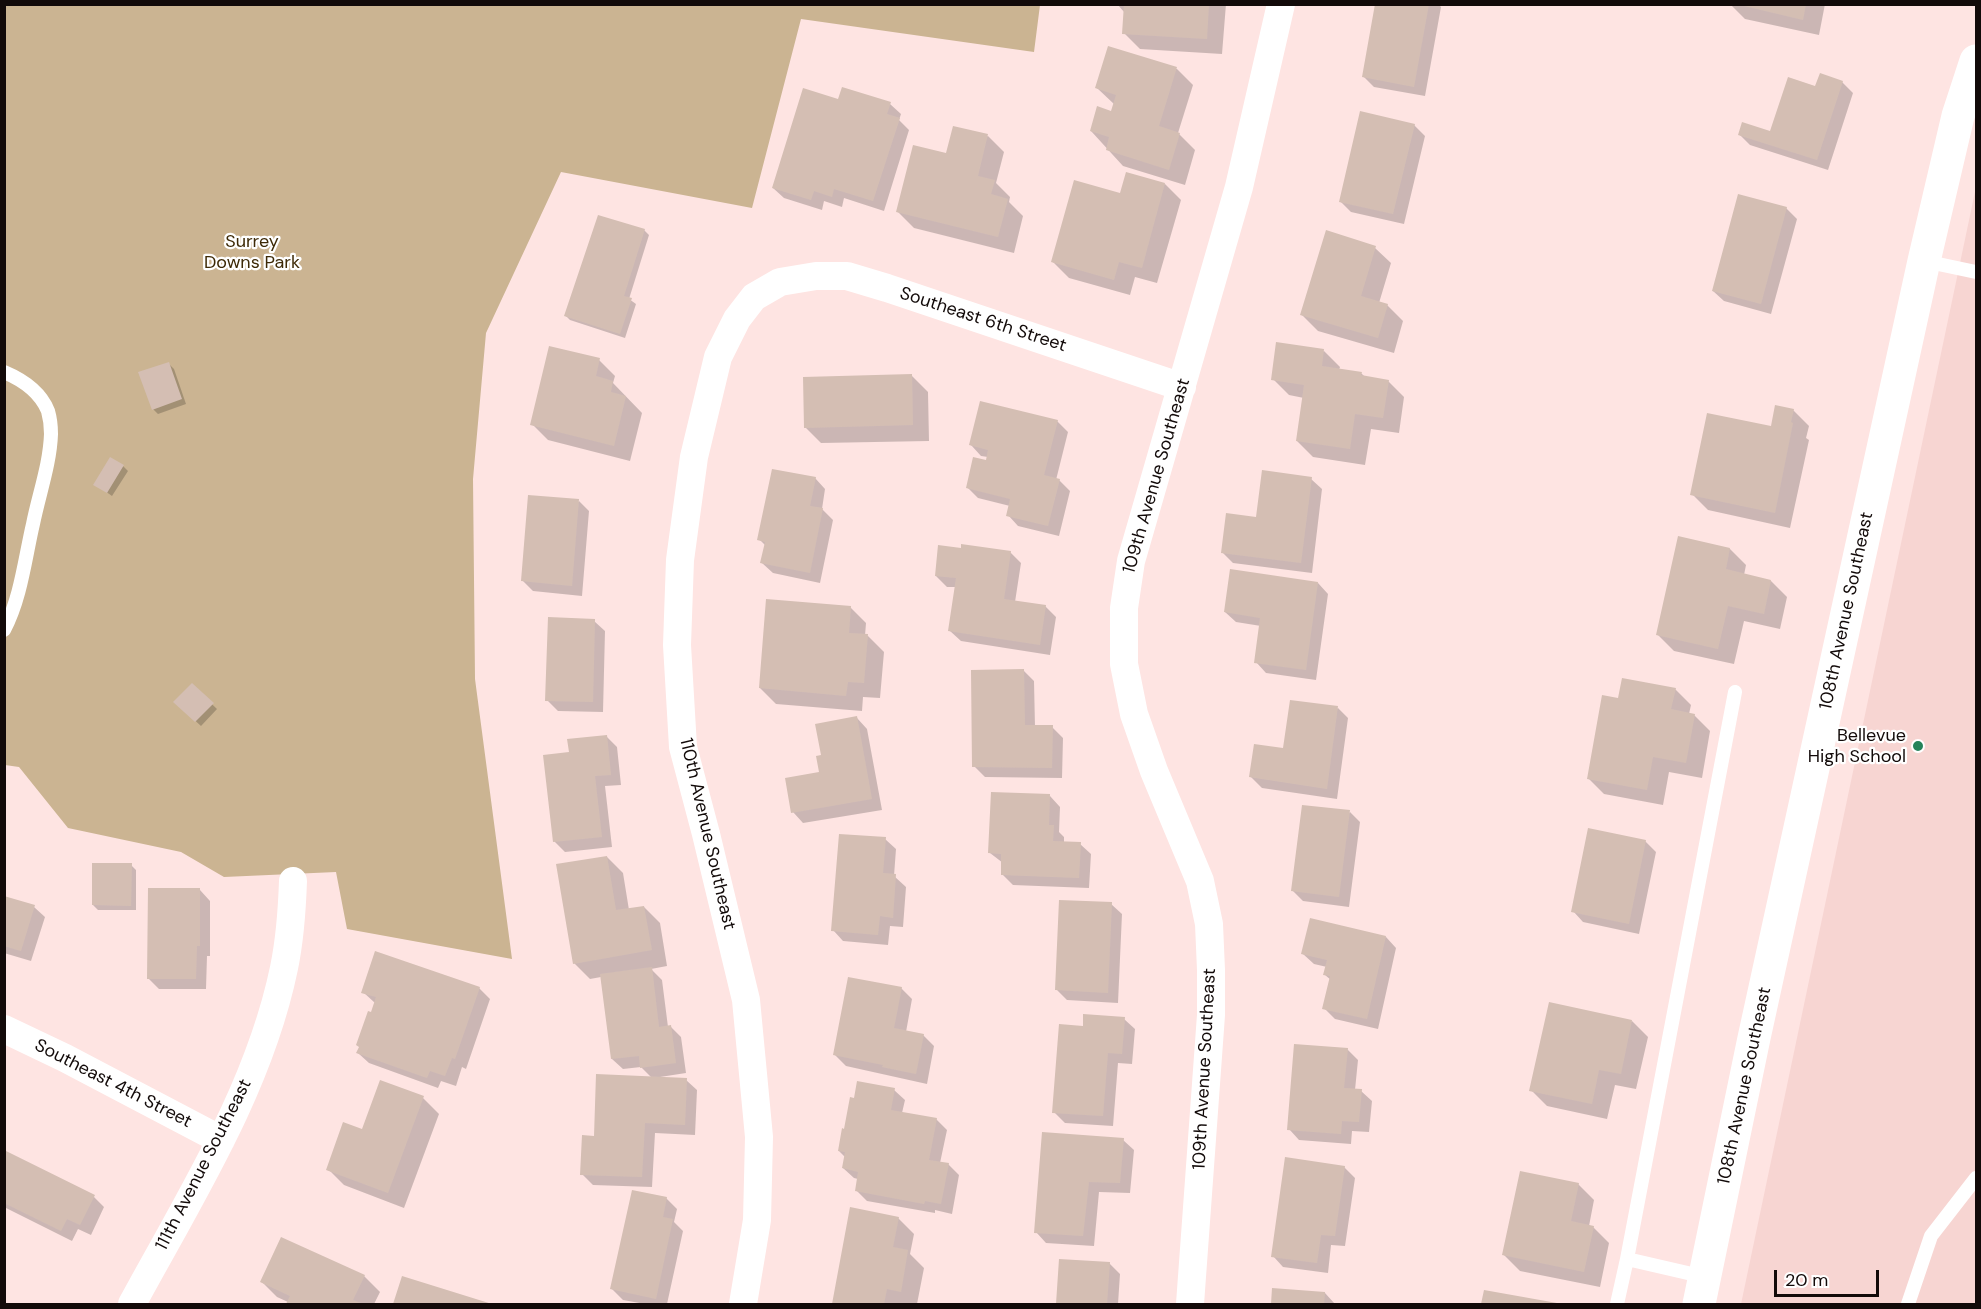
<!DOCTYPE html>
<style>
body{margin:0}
#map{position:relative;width:1981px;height:1309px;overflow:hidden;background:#fee4e2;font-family:"DM Sans",sans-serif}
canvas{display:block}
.frame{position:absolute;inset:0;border:6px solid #120a09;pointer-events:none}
.scale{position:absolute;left:1774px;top:1270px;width:105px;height:27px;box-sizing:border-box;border:3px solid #120a09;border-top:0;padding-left:8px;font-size:18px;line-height:21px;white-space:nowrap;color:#120a09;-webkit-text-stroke:4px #fff;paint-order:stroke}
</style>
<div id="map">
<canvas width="1981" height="1309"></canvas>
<div class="frame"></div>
<div class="scale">20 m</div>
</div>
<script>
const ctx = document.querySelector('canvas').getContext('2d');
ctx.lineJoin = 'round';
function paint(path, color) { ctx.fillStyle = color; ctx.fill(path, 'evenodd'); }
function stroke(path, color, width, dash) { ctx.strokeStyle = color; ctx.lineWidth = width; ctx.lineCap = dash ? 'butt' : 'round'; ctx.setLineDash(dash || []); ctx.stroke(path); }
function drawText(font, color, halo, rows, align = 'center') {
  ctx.font = font + ' "DM Sans",sans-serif'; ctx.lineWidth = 4.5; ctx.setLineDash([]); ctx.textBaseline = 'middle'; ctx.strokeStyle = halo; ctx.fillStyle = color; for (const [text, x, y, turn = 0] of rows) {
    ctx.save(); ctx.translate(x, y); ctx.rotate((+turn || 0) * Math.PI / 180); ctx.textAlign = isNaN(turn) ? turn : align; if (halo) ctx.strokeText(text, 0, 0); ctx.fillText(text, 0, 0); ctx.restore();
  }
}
const built = new Path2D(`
 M 1976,187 L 1976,1304 L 1741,1304 Z`);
const green = new Path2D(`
 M 5,5 L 1040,5 L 1034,52 L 801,19 L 752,208 L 561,172 L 486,333 L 473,479 L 475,679 L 512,959 L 347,929 L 336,872 L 224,877 L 181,852 L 68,828 L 19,767 L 5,765 Z`);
const shadow = new Path2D(`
 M 1117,4 L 1226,4 L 1222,54 L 1140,49 L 1124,33 L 1125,13 Z
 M 1376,4 L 1438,4 L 1441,7 L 1425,96 L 1374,87 L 1363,76 Z
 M 1730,4 L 1825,4 L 1819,35 L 1745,19 Z
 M 1109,48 L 1177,69 L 1193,85 L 1178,133 L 1195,150 L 1185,185 L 1123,166 L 1091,131 L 1112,113 L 1115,105 L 1097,88 Z
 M 1842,82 L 1853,93 L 1828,170 L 1750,145 L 1739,134 L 1771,133 L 1816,87 Z
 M 839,100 L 890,104 L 901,114 L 899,120 L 909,130 L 884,211 L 844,198 L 842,207 L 824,201 L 822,210 L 784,198 L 773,188 Z
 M 1414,125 L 1425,136 L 1404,224 L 1351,212 L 1340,201 Z
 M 988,136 L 1004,152 L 996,183 L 1010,197 L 1009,202 L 1023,216 L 1014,253 L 914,228 L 898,212 L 947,155 Z
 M 1165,184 L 1181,200 L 1157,283 L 1135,277 L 1130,295 L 1069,278 L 1053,262 L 1121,195 Z
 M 1786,208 L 1797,219 L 1771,314 L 1724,301 L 1713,291 Z
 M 644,230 L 649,235 L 629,299 L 636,304 L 625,338 L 570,320 L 565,315 Z
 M 1375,248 L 1391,263 L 1379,303 L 1387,305 L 1403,321 L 1394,353 L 1318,331 L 1302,315 Z
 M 1324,351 L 1340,367 L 1339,370 L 1361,373 L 1365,377 L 1388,381 L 1404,397 L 1399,433 L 1371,429 L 1365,465 L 1313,457 L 1297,441 L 1304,398 L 1289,395 L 1273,379 Z
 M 599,360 L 615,376 L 613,383 L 642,413 L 630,461 L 548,440 L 532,424 Z
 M 169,364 L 174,369 L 186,404 L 158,414 L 153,409 Z
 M 912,376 L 928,392 L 929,441 L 821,443 L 805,427 Z
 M 1793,410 L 1809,426 L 1806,438 L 1809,440 L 1790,528 L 1708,510 L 1692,494 Z
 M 1057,421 L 1068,432 L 1056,480 L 1059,480 L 1070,491 L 1059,536 L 1018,526 L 1008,515 L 1010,506 L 978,498 L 967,487 L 987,462 L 988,457 L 981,456 L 971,445 Z
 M 123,466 L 128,471 L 112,496 L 95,484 Z
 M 815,478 L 825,489 L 822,509 L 833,520 L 820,583 L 773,573 L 762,563 L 766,546 L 759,539 Z
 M 1311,479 L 1322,489 L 1312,573 L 1233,563 L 1222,552 Z
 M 579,501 L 589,511 L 582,596 L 533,591 L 522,580 Z
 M 1679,538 L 1730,549 L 1746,565 L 1744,575 L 1771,581 L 1787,597 L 1780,629 L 1744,621 L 1734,664 L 1674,651 L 1658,635 Z
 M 1010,552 L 1021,563 L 1015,602 L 1045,606 L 1056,617 L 1050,655 L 961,641 L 950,631 L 956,587 L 947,587 L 936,576 Z
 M 1318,583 L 1328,594 L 1316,680 L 1266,673 L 1256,662 L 1261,626 L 1236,622 L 1225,612 Z
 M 850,607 L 866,623 L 865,636 L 868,636 L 884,652 L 880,698 L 863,697 L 862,711 L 776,704 L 760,688 Z
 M 594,621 L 605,631 L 603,712 L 558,711 L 547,700 Z
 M 1024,671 L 1034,681 L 1035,727 L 1052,727 L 1063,738 L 1062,778 L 985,777 L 974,766 Z
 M 192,685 L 217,709 L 201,726 L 175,702 Z
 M 1675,689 L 1691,705 L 1689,714 L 1694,715 L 1710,731 L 1702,778 L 1669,772 L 1663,805 L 1604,794 L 1588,778 L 1619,700 Z
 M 1338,708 L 1348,718 L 1337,799 L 1262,788 L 1251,777 Z
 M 857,718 L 867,729 L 882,810 L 803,823 L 793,812 L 821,773 L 823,756 Z
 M 606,736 L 617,747 L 621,785 L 605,786 L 612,847 L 565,852 L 554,841 L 571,754 Z
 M 1050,796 L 1060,807 L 1059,832 L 1064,837 L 1064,843 L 1080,844 L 1091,854 L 1089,888 L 1013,885 L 1002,874 L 1003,863 L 990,853 Z
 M 1350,812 L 1360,822 L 1349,907 L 1303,901 L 1292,890 Z
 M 885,839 L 896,849 L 894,876 L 906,887 L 903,927 L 890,926 L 888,945 L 843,941 L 833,930 Z
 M 1645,841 L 1656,852 L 1639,934 L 1583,922 L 1573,911 Z
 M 607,857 L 623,873 L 629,910 L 644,907 L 660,923 L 667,966 L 651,969 L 662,980 L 668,1027 L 671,1027 L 681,1037 L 686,1073 L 660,1077 L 660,1078 L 686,1080 L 697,1090 L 695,1135 L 655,1133 L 652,1187 L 593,1185 L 582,1174 L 595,1138 L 652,1078 L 641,1067 L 623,1069 L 612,1059 L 601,977 L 590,979 L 574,963 Z
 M 131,865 L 136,870 L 136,910 L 98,910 L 93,905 Z
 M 200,890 L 210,901 L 210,956 L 207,956 L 206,989 L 159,989 L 148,978 Z
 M 4,898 L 34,907 L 45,917 L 31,961 L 4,953 Z
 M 1111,904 L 1122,914 L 1118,1003 L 1067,1000 L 1057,990 Z
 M 1386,937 L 1396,948 L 1378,1029 L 1335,1019 L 1324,1008 L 1331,980 L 1325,975 L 1327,967 L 1314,964 L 1303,954 Z
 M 479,988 L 490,999 L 466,1069 L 462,1067 L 456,1086 L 441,1081 L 438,1088 L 369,1063 L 358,1053 L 375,1003 L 363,992 Z
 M 901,988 L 912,999 L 906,1032 L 923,1035 L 934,1046 L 927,1084 L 846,1066 L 835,1055 Z
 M 1124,1019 L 1135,1029 L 1132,1064 L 1118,1063 L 1113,1126 L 1065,1123 L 1054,1112 L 1084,1028 Z
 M 1632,1021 L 1648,1037 L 1636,1089 L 1615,1085 L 1607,1119 L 1547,1106 L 1531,1090 Z
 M 1347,1049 L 1358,1060 L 1355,1090 L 1361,1091 L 1372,1101 L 1369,1132 L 1352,1131 L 1351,1144 L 1299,1140 L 1289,1129 Z
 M 894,1090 L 905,1100 L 902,1113 L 936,1119 L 947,1130 L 940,1163 L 948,1164 L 959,1175 L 952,1214 L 935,1210 L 935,1213 L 867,1201 L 856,1190 L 858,1179 L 854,1178 L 843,1168 L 845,1157 L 839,1151 L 856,1099 Z
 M 423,1098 L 439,1114 L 404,1208 L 344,1185 L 328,1169 L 363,1131 Z
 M 1123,1140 L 1134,1150 L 1130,1193 L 1099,1192 L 1094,1246 L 1046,1243 L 1036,1232 Z
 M 4,1152 L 94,1197 L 104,1207 L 91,1235 L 78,1229 L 72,1241 L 4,1207 Z
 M 1344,1167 L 1355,1178 L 1345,1246 L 1331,1245 L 1328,1273 L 1283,1267 L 1273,1256 Z
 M 1578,1184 L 1594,1200 L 1589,1226 L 1593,1227 L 1609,1243 L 1600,1287 L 1520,1271 L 1504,1255 Z
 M 666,1198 L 677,1209 L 674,1222 L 683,1231 L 667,1304 L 645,1304 L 623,1300 L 612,1289 Z
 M 851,1209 L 898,1218 L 914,1234 L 910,1254 L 924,1268 L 917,1304 L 834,1304 Z
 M 1060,1261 L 1109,1263 L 1120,1274 L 1118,1304 L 1058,1304 Z
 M 364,1276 L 380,1292 L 374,1304 L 287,1304 L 288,1302 L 277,1297 L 261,1281 Z
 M 403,1278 L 489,1304 L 394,1304 Z
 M 1274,1289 L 1325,1293 L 1335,1304 L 1273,1304 Z
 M 1485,1292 L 1555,1304 L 1483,1304 Z`);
const building = new Path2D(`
 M 1124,4 L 1209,4 L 1207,39 L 1122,34 Z
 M 1375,4 L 1429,4 L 1414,87 L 1362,77 Z
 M 1736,4 L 1806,4 L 1803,20 Z
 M 1108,46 L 1177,67 L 1159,126 L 1180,133 L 1169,170 L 1106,150 L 1109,137 L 1090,131 L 1097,106 L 1111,111 L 1116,95 L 1095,88 Z
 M 1820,73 L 1843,81 L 1817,160 L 1738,135 L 1742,122 L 1770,131 L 1788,77 L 1815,86 Z
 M 842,87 L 891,102 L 887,114 L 900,118 L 873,201 L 834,189 L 832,197 L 814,191 L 811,200 L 772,188 L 803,88 L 838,99 Z
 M 1360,111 L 1415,124 L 1393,214 L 1339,202 Z
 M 953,126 L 988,134 L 978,176 L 995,180 L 991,194 L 1008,199 L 998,237 L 896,212 L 913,145 L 946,153 Z
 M 1126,172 L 1165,183 L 1142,268 L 1119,262 L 1114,280 L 1051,262 L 1074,180 L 1120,193 Z
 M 1738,194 L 1787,207 L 1761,304 L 1712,291 Z
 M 598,215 L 645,229 L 624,296 L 632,298 L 620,334 L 564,316 Z
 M 1326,230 L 1376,246 L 1361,296 L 1388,304 L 1378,338 L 1300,315 Z
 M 1276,342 L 1324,349 L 1322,366 L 1362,372 L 1361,375 L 1389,380 L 1383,418 L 1355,414 L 1350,449 L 1296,441 L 1304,385 L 1271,380 Z
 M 549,346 L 600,358 L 596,376 L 613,381 L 611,392 L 626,396 L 614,446 L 530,425 Z
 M 169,362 L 182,399 L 152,410 L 138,372 Z
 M 912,374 L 913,425 L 804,428 L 803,377 Z
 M 980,401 L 1058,420 L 1044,475 L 1060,479 L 1048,526 L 1006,516 L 1010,499 L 966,488 L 973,457 L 986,460 L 988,450 L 969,445 Z
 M 1775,405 L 1794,409 L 1791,422 L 1793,423 L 1775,513 L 1690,495 L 1707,413 L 1771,426 Z
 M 110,457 L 124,465 L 107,493 L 93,485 Z
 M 772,469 L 816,477 L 810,506 L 823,508 L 810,573 L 760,563 L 765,542 L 757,540 Z
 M 1262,470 L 1312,477 L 1301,563 L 1221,553 L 1226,513 L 1256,517 Z
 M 528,495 L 579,499 L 572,586 L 521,581 Z
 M 1678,536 L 1730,548 L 1726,569 L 1771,580 L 1764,614 L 1728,606 L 1718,649 L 1656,635 Z
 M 961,544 L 1011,551 L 1004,599 L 1046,605 L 1040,645 L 948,631 L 956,578 L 935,576 L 938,545 L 961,548 Z
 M 1230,569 L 1318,582 L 1306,670 L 1254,663 L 1260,618 L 1224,612 Z
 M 766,599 L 851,606 L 849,633 L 868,634 L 864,683 L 848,682 L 846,696 L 759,688 Z
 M 548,617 L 595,619 L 593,702 L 545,701 Z
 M 1024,669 L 1025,725 L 1053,725 L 1052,768 L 972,767 L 971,670 Z
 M 1622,678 L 1676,688 L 1671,709 L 1695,714 L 1686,763 L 1653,757 L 1647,790 L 1587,779 L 1602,695 L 1618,698 Z
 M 192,683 L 214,703 L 195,722 L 173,702 Z
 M 1290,700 L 1338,706 L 1327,789 L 1249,777 L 1254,744 L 1283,748 Z
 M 857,716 L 872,799 L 791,813 L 785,778 L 819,772 L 816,756 L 821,755 L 815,724 Z
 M 607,735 L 611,775 L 595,776 L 602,837 L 553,842 L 543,755 L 569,752 L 567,739 Z
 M 991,792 L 1050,794 L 1049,825 L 1054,825 L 1053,841 L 1081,842 L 1079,878 L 1001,875 L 1001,854 L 988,853 Z
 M 1302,805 L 1350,810 L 1339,897 L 1291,891 Z
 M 1588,828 L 1646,840 L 1629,924 L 1571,912 Z
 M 839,834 L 886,837 L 883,873 L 896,874 L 893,918 L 880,916 L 878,935 L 831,931 Z
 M 607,856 L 616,910 L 644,906 L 652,950 L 573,964 L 556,864 Z
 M 92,863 L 132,863 L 131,906 L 92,905 Z
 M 148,888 L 200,888 L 200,946 L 197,946 L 196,979 L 147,979 Z
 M 4,896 L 35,905 L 21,951 L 4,946 Z
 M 1059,900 L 1112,902 L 1108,993 L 1055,990 Z
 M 1310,918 L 1386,936 L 1367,1019 L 1322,1009 L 1330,976 L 1323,975 L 1327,960 L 1301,954 Z
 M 375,951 L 480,987 L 455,1059 L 452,1058 L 445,1076 L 430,1071 L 427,1078 L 356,1053 L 359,1047 L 356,1045 L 368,1011 L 371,1012 L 376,997 L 361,993 Z
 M 652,967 L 659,1027 L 671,1025 L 676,1063 L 640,1068 L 639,1056 L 611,1059 L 600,974 Z
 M 848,977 L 902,987 L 894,1028 L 924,1034 L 916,1074 L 882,1067 L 883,1065 L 833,1055 Z
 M 1549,1002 L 1632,1020 L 1621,1074 L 1599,1070 L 1592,1104 L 1529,1091 Z
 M 1083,1014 L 1125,1017 L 1122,1054 L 1108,1053 L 1103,1116 L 1052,1113 L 1059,1024 L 1083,1026 Z
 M 1294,1044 L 1348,1048 L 1344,1088 L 1362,1089 L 1359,1122 L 1342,1121 L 1341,1134 L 1287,1130 Z
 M 596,1074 L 687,1078 L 685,1125 L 645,1123 L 642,1177 L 580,1175 L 582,1135 L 594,1136 Z
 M 380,1080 L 424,1096 L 388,1193 L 326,1170 L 343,1122 L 362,1129 Z
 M 857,1081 L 895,1088 L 891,1110 L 937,1118 L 929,1160 L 949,1163 L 941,1204 L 925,1201 L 924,1204 L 855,1191 L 858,1172 L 842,1168 L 845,1152 L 838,1151 L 842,1128 L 844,1129 L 850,1097 L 854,1098 Z
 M 1042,1132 L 1124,1138 L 1120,1183 L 1089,1182 L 1083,1236 L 1034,1233 Z
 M 4,1150 L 95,1195 L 80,1225 L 67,1219 L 61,1231 L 4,1203 Z
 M 1285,1157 L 1345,1166 L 1335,1236 L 1321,1235 L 1317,1263 L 1271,1257 Z
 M 1520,1171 L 1579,1183 L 1571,1221 L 1594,1226 L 1584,1272 L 1502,1255 Z
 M 632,1190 L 667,1197 L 663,1217 L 673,1219 L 656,1299 L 610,1289 Z
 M 850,1207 L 899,1217 L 893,1247 L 908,1250 L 901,1292 L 887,1289 L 884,1304 L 832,1304 Z
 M 281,1237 L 365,1275 L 353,1300 L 363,1304 L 286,1304 L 290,1296 L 260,1282 Z
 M 1059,1259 L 1110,1262 L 1107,1304 L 1056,1304 Z
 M 402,1276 L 492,1304 L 393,1304 Z
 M 1272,1288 L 1325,1292 L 1324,1304 L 1271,1304 Z
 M 1484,1290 L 1557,1303 L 1557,1304 L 1481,1304 Z`);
const lane = new Path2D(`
 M 1924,261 L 1976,272
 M 4,372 C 23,380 40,391 48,411 C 50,418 51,426 51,434 C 50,464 39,494 33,524 C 25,558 21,598 4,630
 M 1627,1259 L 1735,692
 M 1617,1304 L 1627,1259 L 1705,1277
 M 1908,1304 L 1931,1236 L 1976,1178`);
const street = new Path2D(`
 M 4,1029 L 65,1058 L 221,1140
 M 132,1304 C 190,1197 259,1089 284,968 C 290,939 292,910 293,881
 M 743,1304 L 757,1220 L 759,1137 L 746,1000 L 706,834 L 683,747 L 677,645 L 680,560 L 694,457 L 718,357 L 737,319 L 754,297 L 780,282 L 816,276 L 847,276 L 887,288 L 1182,387
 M 1190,1304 L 1211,1015 L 1211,970 L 1209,924 L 1200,881 L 1154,771 L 1134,714 L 1124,664 L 1124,608 L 1131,561 L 1239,187 L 1281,4`);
const secondary = new Path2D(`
 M 1699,1304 L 1754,1038 L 1924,261 L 1958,116 L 1976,61`);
const markers = [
 [1918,746,6,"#25835a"]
];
const parkNames = [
 ["Surrey",252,242],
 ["Downs Park",252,263]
];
const streetNames = [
 ["Southeast 6th Street",983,320,18],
 ["109th Avenue Southeast",1157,476,-74],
 ["108th Avenue Southeast",1847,611,-78],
 ["110th Avenue Southeast",707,834,77],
 ["109th Avenue Southeast",1205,1069,-87],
 ["Southeast 4th Street",113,1084,27],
 ["108th Avenue Southeast",1745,1086,-78],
 ["111th Avenue Southeast",204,1165,-63]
];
const poiNames = [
 ["Bellevue",1906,736],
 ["High School",1906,757]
];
paint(built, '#f7d5d2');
paint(green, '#cbb492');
paint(shadow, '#0003');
paint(building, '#d4beb3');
stroke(lane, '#fff', 14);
stroke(street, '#fff', 28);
stroke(secondary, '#fff', 33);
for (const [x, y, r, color] of markers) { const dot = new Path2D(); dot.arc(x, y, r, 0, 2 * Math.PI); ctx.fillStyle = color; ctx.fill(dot); stroke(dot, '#fff', 2); }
drawText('18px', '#3d2906', '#fff', parkNames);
drawText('18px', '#120a09', '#fff', streetNames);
drawText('18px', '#120a09', '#fff', poiNames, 'right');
</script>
